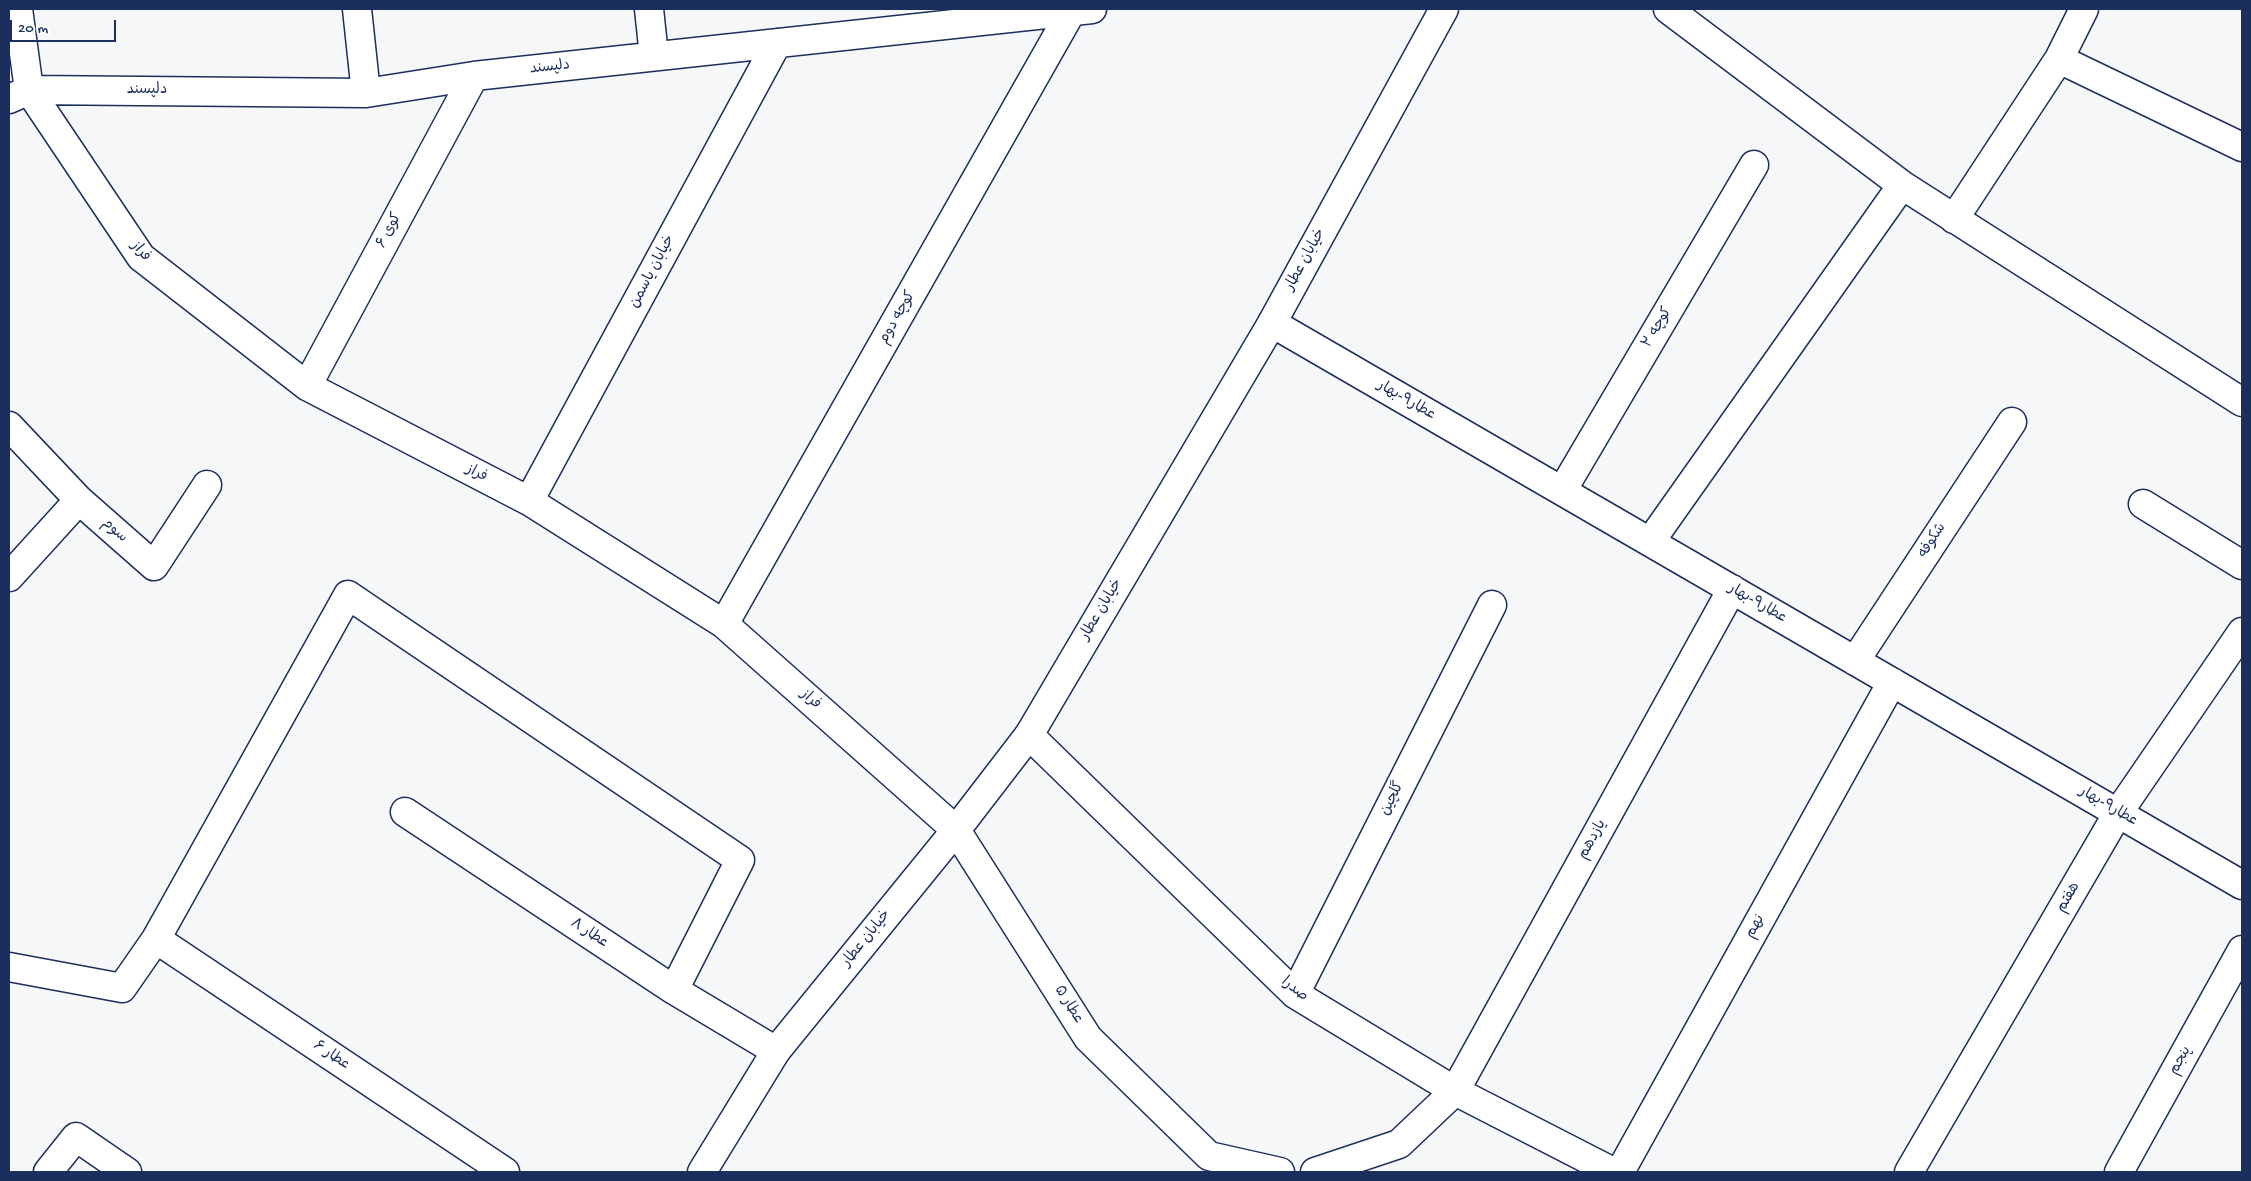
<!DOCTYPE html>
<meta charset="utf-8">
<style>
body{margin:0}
#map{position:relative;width:2251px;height:1181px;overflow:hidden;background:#f6f7f9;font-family:"Gochi Hand",sans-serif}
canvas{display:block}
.frame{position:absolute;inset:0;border:10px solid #1b2f5e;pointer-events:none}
.scale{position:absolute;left:10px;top:20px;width:106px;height:22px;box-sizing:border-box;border:2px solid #1b2f5e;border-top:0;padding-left:6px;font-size:15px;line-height:18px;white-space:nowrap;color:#1b2f5e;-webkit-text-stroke:4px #fff;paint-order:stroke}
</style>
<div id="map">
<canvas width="2251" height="1181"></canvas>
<div class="frame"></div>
<div class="scale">20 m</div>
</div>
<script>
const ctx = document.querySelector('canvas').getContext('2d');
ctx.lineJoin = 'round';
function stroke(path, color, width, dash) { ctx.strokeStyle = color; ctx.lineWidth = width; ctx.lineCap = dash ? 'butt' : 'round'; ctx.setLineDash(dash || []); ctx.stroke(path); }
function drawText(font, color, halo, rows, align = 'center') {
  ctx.font = font + ' "Gochi Hand","Playpen Sans Arabic",sans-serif'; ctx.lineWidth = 4; ctx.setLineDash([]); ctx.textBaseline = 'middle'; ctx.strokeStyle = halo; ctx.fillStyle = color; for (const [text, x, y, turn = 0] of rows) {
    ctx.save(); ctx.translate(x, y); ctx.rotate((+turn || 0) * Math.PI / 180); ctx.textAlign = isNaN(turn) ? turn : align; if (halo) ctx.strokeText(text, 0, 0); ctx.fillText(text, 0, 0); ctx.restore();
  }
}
const minor = new Path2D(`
 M 18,9 L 29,90 L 141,257 L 307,386 L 529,501 L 724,624 L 956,830 L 1088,1038 L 1209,1156 L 1280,1172
 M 357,9 L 366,93
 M 649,9 L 654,56
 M 1668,9 L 1902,185 L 2242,402
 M 2084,9 L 2059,59 L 2242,147
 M 9,99 L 29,90 L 366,93 L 474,76 L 1092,9
 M 1954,219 L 2059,59
 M 1272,323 L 2242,885
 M 307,386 L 474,76
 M 9,426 L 79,500 L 154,566 L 207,485
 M 1562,491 L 1754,165
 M 529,501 L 777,43
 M 2143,504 L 2242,565
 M 1650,542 L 1902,185
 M 9,577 L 79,500
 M 724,624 L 1071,12
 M 1855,661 L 2012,422
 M 1029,735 L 1295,994 L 1455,1091 L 1613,1172
 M 405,812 L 674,990 L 776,1051
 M 156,939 L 505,1172
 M 9,967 L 122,988 L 156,939 L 348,595 L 740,860 L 674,990
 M 1295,994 L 1492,605
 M 48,1172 L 76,1137 L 127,1172
 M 1315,1172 L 1399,1144 L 1455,1091 L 1732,589
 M 1620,1172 L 1892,682
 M 1909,1172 L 2118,813 L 2242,632
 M 2119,1172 L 2242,950`);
const major = new Path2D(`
 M 702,1172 L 776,1051 L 956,830 L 1029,735 L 1272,323 L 1444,9`);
const streetNames = [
 ["دلپسند",550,68,-6],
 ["دلپسند",147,91],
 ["کوی ۶",390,231,-62],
 ["فراز",140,252,49],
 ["خیابان عطار",1306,260,-61],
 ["خیابان یاسمن",653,272,-62],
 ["کوچه دوم",898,318,-60],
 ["کوچه ۲",1658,328,-59],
 ["عطار۹-بهار",1406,401,30],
 ["فراز",476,474,27],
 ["سوم",114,531,41],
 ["شکوفه",1933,541,-57],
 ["عطار۹-بهار",1757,604,30],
 ["خیابان عطار",1102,610,-59],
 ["فراز",810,700,42],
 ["گلچین",1393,799,-63],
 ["عطار۹-بهار",2108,807,30],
 ["یازدهم",1593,840,-61],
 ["هفتم",2069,898,-60],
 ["نهم",1756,927,-61],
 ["عطار ۸",589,934,33],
 ["خیابان عطار",867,939,-51],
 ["صدرا",1294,990,39],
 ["عطار ۵",1068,1005,58],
 ["عطار ۶",331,1056,34],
 ["پنجم",2181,1061,-61]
];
stroke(minor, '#1b2f5e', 31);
stroke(major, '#1b2f5e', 31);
stroke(minor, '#fff', 28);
stroke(major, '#fff', 28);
drawText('15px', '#1b2f5e', '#fff', streetNames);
</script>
